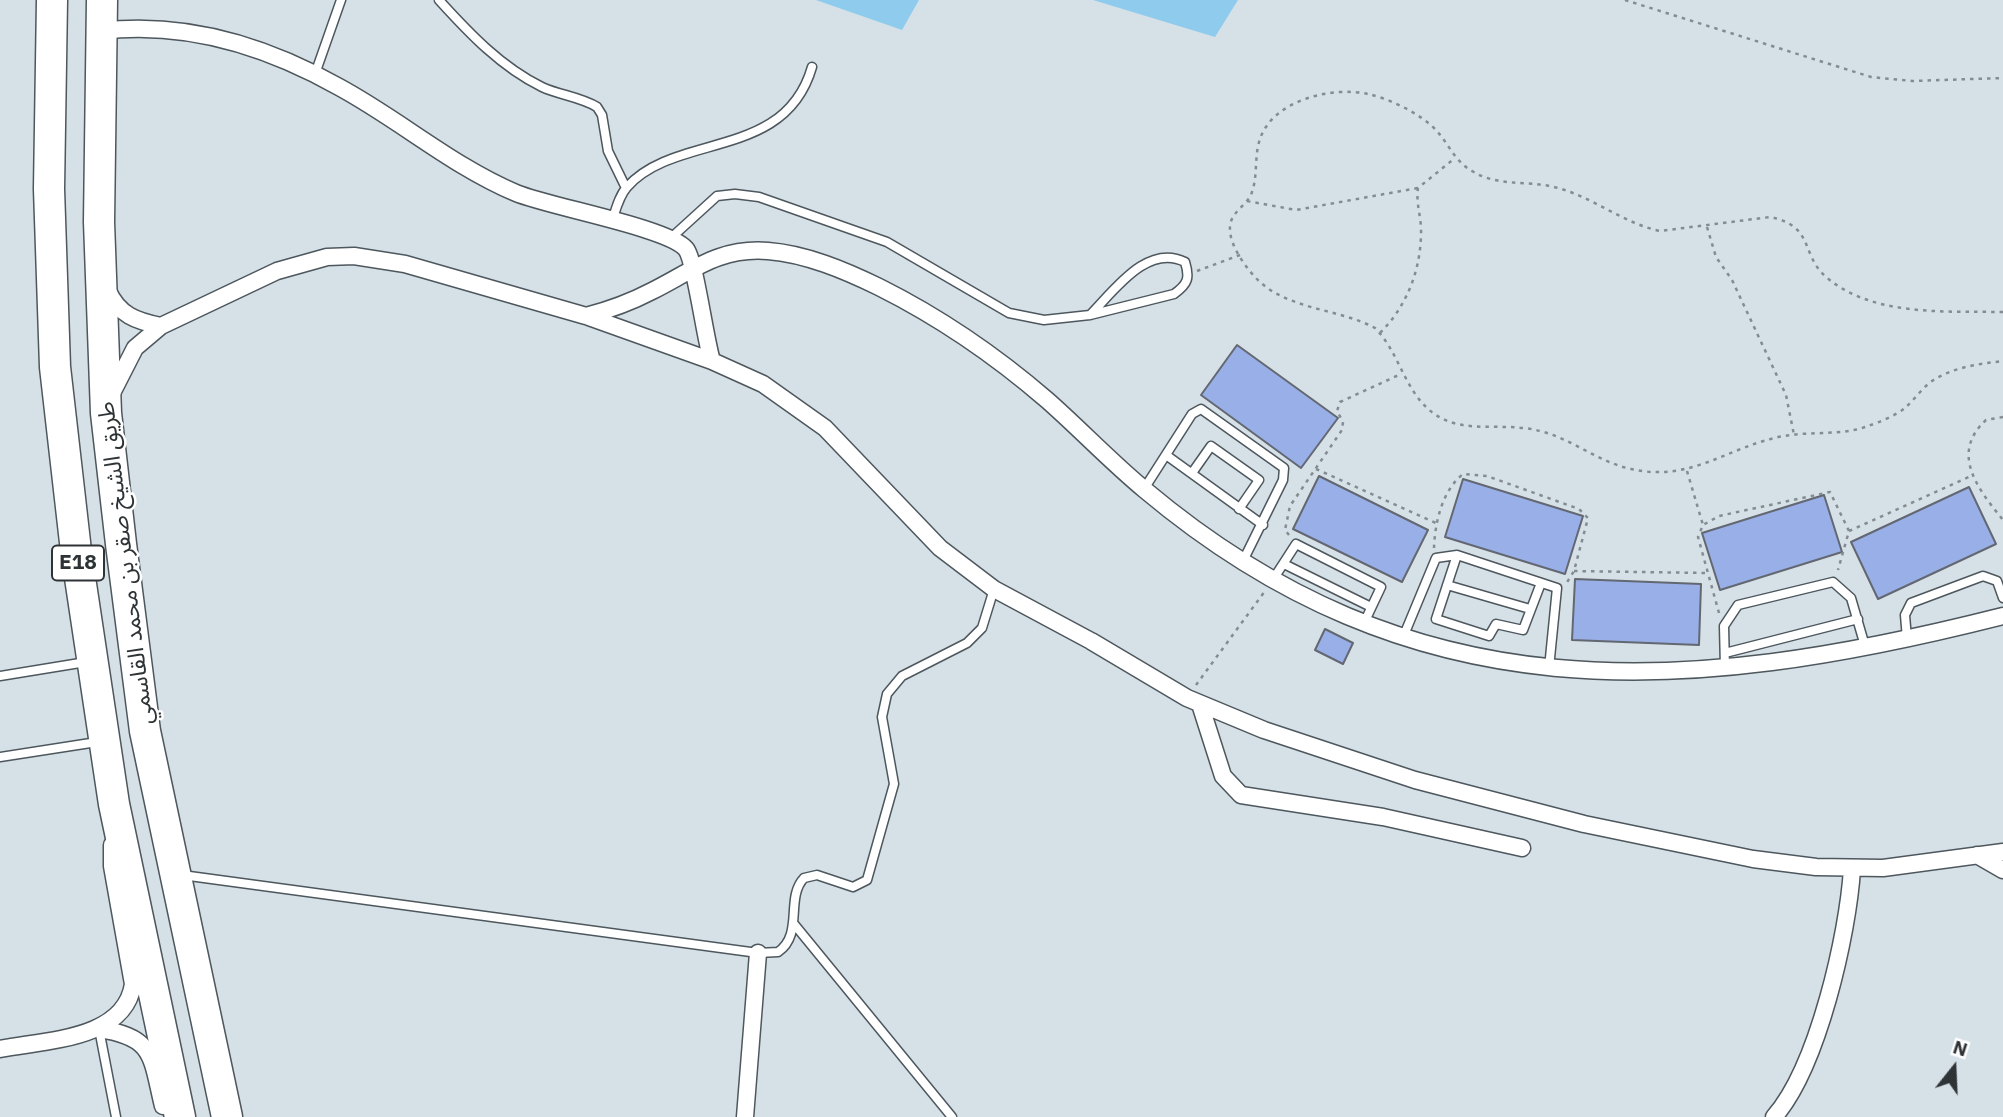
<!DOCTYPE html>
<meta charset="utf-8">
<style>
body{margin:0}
#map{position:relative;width:2003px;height:1117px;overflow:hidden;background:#d5e0e7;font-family:"IBM Plex Sans",sans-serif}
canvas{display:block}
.north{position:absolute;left:1919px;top:1033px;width:70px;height:70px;-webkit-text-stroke:5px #fff;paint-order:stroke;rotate:18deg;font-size:19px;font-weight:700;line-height:28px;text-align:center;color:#2e3336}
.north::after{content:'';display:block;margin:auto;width:24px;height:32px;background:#2e3336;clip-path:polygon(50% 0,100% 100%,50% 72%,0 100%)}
</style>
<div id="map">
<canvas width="2003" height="1117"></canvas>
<div class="north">N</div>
</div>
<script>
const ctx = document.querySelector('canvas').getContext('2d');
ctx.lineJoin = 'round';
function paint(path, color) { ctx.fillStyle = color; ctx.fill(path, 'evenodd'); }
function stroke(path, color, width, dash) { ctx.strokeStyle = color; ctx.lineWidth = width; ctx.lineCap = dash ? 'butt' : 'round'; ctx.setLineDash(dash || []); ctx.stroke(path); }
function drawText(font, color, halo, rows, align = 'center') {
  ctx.font = font + ' "IBM Plex Sans","Noto Sans Arabic",sans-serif'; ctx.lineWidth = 5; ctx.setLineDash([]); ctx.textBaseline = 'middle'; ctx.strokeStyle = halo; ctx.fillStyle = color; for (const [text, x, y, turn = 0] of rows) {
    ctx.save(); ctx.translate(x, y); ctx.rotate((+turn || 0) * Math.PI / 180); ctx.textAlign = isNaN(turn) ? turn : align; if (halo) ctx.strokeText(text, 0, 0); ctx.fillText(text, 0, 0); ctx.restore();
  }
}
const green = new Path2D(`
 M 816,0 L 919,0 L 902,30 Z
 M 1093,0 L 1238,0 L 1215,37 Z`);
const building = new Path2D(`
 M 1237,345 L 1338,418 L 1301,468 L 1201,395 Z
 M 1319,476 L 1428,530 L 1402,582 L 1293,529 Z
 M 1463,479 L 1583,516 L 1565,574 L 1445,537 Z
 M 1969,487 L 1996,544 L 1878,599 L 1851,542 Z
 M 1824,495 L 1842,552 L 1720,590 L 1702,533 Z
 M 1575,579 L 1701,584 L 1699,645 L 1572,640 Z
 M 1325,629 L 1353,643 L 1343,664 L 1315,650 Z`);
const path = new Path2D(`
 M 1625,0 L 1871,77 L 1912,81 L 2003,78
 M 1247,201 L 1296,210 L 1418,188
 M 1707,227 L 1716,257 L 1732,280 L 1786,395 L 1794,435
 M 1197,271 L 1240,255
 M 2003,312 C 1945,311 1873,317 1826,277 C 1800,254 1815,226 1770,217 L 1660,231 C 1622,223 1592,196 1554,187 C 1525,180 1498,187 1472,171 C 1454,161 1448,142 1434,128 C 1417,112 1390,99 1368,94 C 1332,86 1273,100 1260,139 C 1254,156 1258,175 1252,192 C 1249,202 1239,207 1233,217 C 1222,235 1243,264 1255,277 C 1285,310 1338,308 1375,328 C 1398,351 1403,385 1427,408 C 1455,434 1489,424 1523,428 C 1566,432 1593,461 1631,469 C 1692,483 1728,446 1784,436 C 1811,431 1842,436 1868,426 C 1880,422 1897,415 1906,407 C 1915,399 1922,388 1932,381 C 1953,367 1979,364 2003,361
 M 1380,333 C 1408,305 1422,267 1421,227 C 1420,213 1416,202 1418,188 L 1455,158
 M 2003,417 L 1986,420 C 1949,454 1979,490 2003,520
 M 1316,469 L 1436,523
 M 1687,471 L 1703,525
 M 1849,531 L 1971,476
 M 1289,535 L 1285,530 L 1290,506 L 1342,430 L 1343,422 L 1337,411 L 1340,402 L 1401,374
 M 1434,548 C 1435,522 1442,491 1463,474 L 1487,476 L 1579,509 L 1588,518 L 1574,571 L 1566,584
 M 1574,571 L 1706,573
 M 1719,613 L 1698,537 L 1703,525 L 1719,516 L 1830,492 L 1849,531 L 1838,570
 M 1196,685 L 1265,591`);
const lane = new Path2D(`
 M 439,0 C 469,33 501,67 542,87 C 559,95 581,97 597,107 L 602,115 L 608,151 L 626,188
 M 315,74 L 341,0
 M 612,221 C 616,209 619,196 627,187 C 676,132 785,161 812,67
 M 672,237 L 717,196 L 735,194 L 759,197 L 887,242 L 1009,313 L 1044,320 L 1090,315 L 1174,294 C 1188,284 1190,278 1185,262 C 1147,243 1114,291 1090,315
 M 1166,455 L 1263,525
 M 1192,473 L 1211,446 L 1259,480 L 1239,509
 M 1144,489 L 1192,414 L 1201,409 L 1284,468 L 1283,480 L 1243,561
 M 1457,555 L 1436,619 L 1489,636 L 1496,624 L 1523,630 L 1541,583
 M 1284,564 L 1371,607
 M 1274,578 L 1296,544 L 1381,587 L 1364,623
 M 1447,585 L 1530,609
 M 1404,635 L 1436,558 L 1457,555 L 1557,588 L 1549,668
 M 1907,639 L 1905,615 L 1911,603 L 1983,576 L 1997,581 L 2003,598
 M 1725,653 L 1858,619
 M 1725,668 L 1724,626 L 1738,605 L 1833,582 L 1851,598 L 1865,646
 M 0,676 L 86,662
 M 0,757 L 97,742
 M 182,875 L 758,953 L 778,952 C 804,934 785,898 804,878 L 817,875 L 853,887 L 867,880 L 894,784 L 882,717 L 887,694 L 902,676 L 967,643 L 982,628 L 994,589
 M 794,924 L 952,1117
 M 99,1029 L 116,1117`);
const street = new Path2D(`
 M 101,31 C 185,21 266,46 339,87 C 400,120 452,166 516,193 C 550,207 669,228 686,249 C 695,260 705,339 712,361
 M 108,291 C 119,315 136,321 161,326
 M 586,316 C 609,310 631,302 652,291 C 692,271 720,247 768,251 C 806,254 844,270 879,287 C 939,317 996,356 1047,400 C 1080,429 1111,462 1145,490 C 1413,715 1683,697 2003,616
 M 111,395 L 135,348 L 161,326 L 277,271 L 327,257 L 354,256 L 405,264 L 586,316 L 712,361 L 763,384 L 825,428 L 940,548 L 994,589 L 1091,641 L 1187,698 L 1264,730 L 1415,780 L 1584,824 L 1753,859 L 1816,867 L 1883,868 L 2003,852
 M 1200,704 L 1223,776 L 1241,795 L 1383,817 L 1522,848
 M 1977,855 L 2003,870
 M 99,1029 C 155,1037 151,1057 163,1106
 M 0,1049 C 45,1040 125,1040 133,984 L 112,866 L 112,845
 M 745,1117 L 758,953
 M 1774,1117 C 1818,1067 1848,934 1852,869`);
const highway = new Path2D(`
 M 52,0 L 49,189 L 55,367 L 76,551 L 114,804 L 180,1117
 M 102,0 L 99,222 L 106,413 L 121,544 L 145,731 L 227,1117`);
const shields = [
 [78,563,52]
];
const shieldNames = [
 ["E18",78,563]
];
const streetNames = [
 ["طريق الشيخ صقر بن محمد القاسمي",126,563,-97]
];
paint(green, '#8fcbec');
paint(building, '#98b0e7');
stroke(building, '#636771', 2);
stroke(lane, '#4d575d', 11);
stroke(street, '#4d575d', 19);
stroke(highway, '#4d575d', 33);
stroke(path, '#848c91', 2.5, [3.5, 5]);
stroke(lane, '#fff', 8);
stroke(street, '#fff', 16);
stroke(highway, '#fff', 30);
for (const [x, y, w] of shields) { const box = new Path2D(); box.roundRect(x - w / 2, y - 17.5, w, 35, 5); ctx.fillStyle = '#fff'; ctx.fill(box); stroke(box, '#2e3336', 2); }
drawText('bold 21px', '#2e3336', null, shieldNames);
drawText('23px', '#2e3336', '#fff', streetNames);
</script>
